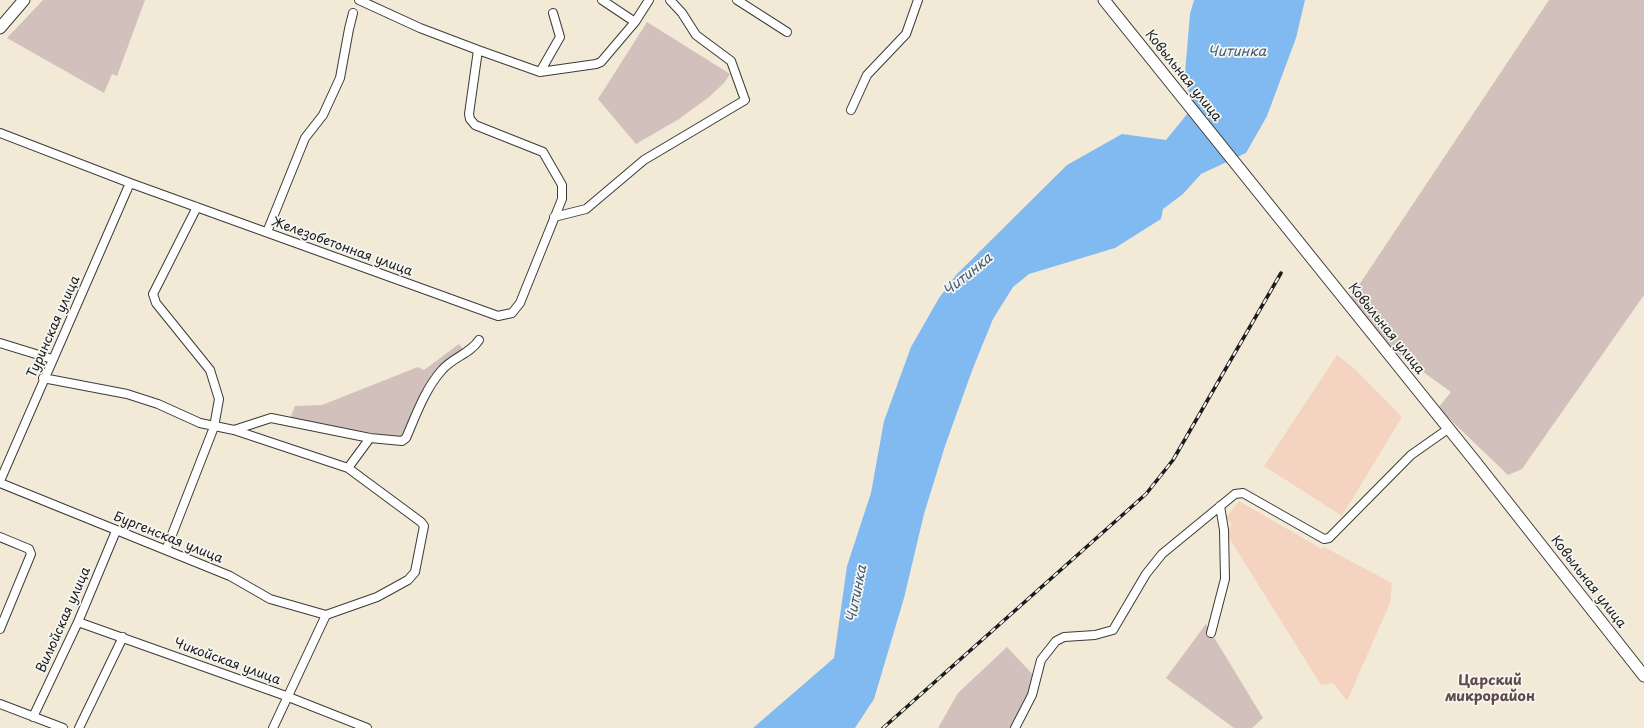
<!DOCTYPE html>
<meta charset="utf-8">
<style>
body{margin:0}
canvas{display:block;background:#f2ead7}
</style>
<canvas width="1644" height="728"></canvas>
<script>
const ctx = document.querySelector('canvas').getContext('2d');
ctx.lineJoin = 'round';
function paint(path, color) { ctx.fillStyle = color; ctx.fill(path, 'evenodd'); }
function stroke(path, color, width, dash) { ctx.strokeStyle = color; ctx.lineWidth = width; ctx.lineCap = dash ? 'butt' : 'round'; ctx.setLineDash(dash || []); ctx.stroke(path); }
function drawText(font, color, halo, rows, align = 'center') {
  ctx.font = font + ' "Playpen Sans",sans-serif'; ctx.lineWidth = 3.5; ctx.setLineDash([]); ctx.textBaseline = 'middle'; ctx.strokeStyle = halo; ctx.fillStyle = color; for (const [text, x, y, turn = 0] of rows) {
    ctx.save(); ctx.translate(x, y); ctx.rotate((+turn || 0) * Math.PI / 180); ctx.textAlign = isNaN(turn) ? turn : align; if (halo) ctx.strokeText(text, 0, 0); ctx.fillText(text, 0, 0); ctx.restore();
  }
}
const built = new Path2D(`
 M 1337,355 L 1355,369 L 1402,417 L 1342,516 L 1264,466 Z
 M 1239,501 L 1322,549 L 1324,547 L 1392,583 L 1390,603 L 1347,701 L 1333,683 L 1321,685 L 1226,533 L 1232,524 L 1226,518 Z`);
const industrial = new Path2D(`
 M 43,0 L 145,0 L 117,76 L 112,74 L 104,93 L 7,38 Z
 M 1549,0 L 1644,0 L 1644,295 L 1522,469 L 1508,475 L 1438,408 L 1451,392 L 1390,348 L 1351,297 Z
 M 647,22 L 730,74 L 724,83 L 709,97 L 679,119 L 636,144 L 598,99 Z
 M 459,344 L 463,349 L 432,374 L 401,438 L 290,419 L 295,406 L 322,405 L 418,367 L 424,370 Z
 M 1206,624 L 1263,718 L 1252,728 L 1234,728 L 1166,678 Z
 M 1007,647 L 1037,679 L 1011,728 L 938,728 L 958,693 Z`);
const water = new Path2D(`
 M 1194,0 L 1305,0 L 1296,38 L 1267,116 L 1246,153 L 1201,174 L 1183,194 L 1163,209 L 1161,219 L 1115,248 L 1029,274 L 1013,287 L 993,319 L 973,368 L 945,446 L 924,514 L 904,598 L 874,699 L 855,728 L 753,728 L 834,658 L 847,566 L 871,493 L 884,421 L 911,347 L 939,298 L 956,275 L 1067,165 L 1122,134 L 1166,140 L 1192,108 L 1185,73 L 1190,14 Z`);
const minor = new Path2D(`
 M 602,0 L 635,22
 M 737,0 L 787,32
 M 478,50 L 540,72 L 596,64 L 601,62 L 635,22 L 649,0
 M 540,72 L 560,37 L 553,13
 M 851,110 L 867,75 L 906,34 L 918,0
 M 0,133 L 130,183 L 498,316 L 512,313 L 520,303 L 562,199 L 562,185 L 543,152 L 475,125 L 470,119 L 469,114 L 478,50 L 420,28 L 359,0
 M 554,217 L 586,209 L 644,160 L 745,100 L 731,61 L 696,35 L 682,13 L 670,0
 M 267,232 L 305,138 L 323,115 L 340,78 L 349,29 L 353,13
 M 0,343 L 52,359
 M 43,378 L 127,394 L 158,404 L 200,423 L 234,430 L 348,468 L 421,522 L 424,526 L 415,572 L 408,580 L 377,597 L 326,615 L 273,728
 M 234,430 L 271,418 L 370,438 L 402,441 L 406,438 C 416,415 425,389 442,370 C 453,357 470,354 479,340
 M 348,468 L 370,438
 M 0,481 L 130,183
 M 0,483 L 230,576 L 270,599 L 326,615
 M 0,537 L 29,549 L 31,554 L 0,629
 M 166,550 L 214,427 L 219,399 L 210,370 L 156,303 L 153,294 L 197,207
 M 78,622 L 286,696 L 367,728
 M 1211,633 L 1225,579 L 1224,530 L 1220,506
 M 0,704 L 63,728
 M 33,717 L 78,622 L 116,531
 M 79,728 L 123,637
 M 1015,728 L 1032,695 L 1041,660 L 1056,641 L 1064,637 L 1095,635 L 1113,630 L 1146,574 L 1162,554 L 1235,494 L 1243,493 L 1324,539 L 1329,538 L 1411,455 L 1448,429`);
const major = new Path2D(`
 M 1104,0 L 1474,460 L 1644,676
 M 0,28 L 24,0`);
const rail = new Path2D(`
 M 883,728 L 1146,494 L 1173,460 L 1281,273`);
const streetNames = [
 ["Ковыльная улица",1183,76,51],
 ["Железобетонная улица",342,247,20],
 ["Туринская улица",54,327,-66],
 ["Ковыльная улица",1386,329,51],
 ["Бургенская улица",168,538,22],
 ["Ковыльная улица",1588,582,52],
 ["Вилюйская улица",64,620,-66],
 ["Чикойская улица",227,662,20]
];
const waterNames = [
 ["Читинка",1237,52],
 ["Читинка",968,275,-39],
 ["Читинка",857,594,-79]
];
const neighbourhoodNames = [
 ["Царский",1490,681],
 ["микрорайон",1490,697]
];
paint(built, '#f5d3c1');
paint(industrial, '#d1c0bc');
paint(water, '#81baf1');
stroke(minor, '#3c3b38', 10);
stroke(major, '#3c3b38', 13);
stroke(minor, '#fff', 8);
stroke(major, '#fff', 11);
stroke(rail, '#1c1c1c', 3.5);
stroke(rail, '#f6f6f2', 2, [6]);
drawText('13px', '#1c1c1c', '#f6f6f2', streetNames);
drawText('italic 14px', '#445b71', '#f6f6f2', waterNames);
drawText('bold 14px', '#634947', '#f6f6f2', neighbourhoodNames);
</script>
